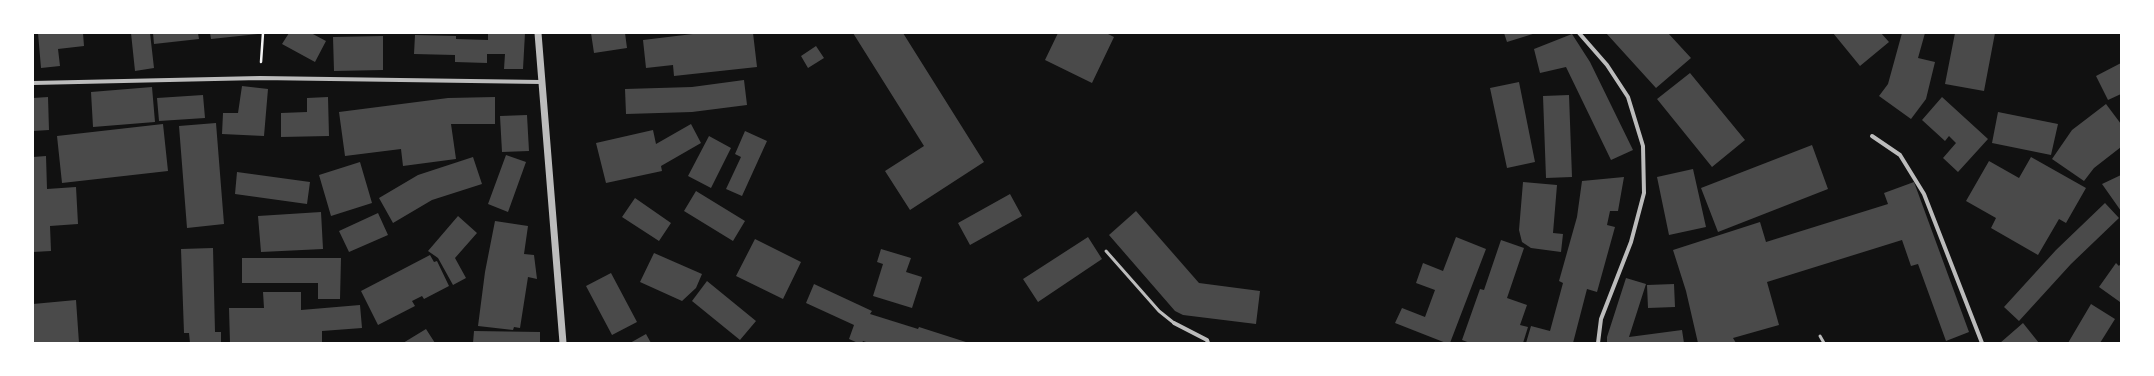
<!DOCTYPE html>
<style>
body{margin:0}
#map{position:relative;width:2154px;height:376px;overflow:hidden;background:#111;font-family:Poppins,sans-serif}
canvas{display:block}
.frame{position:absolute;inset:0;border:34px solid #fff;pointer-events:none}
</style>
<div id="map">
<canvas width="2154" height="376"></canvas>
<div class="frame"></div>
</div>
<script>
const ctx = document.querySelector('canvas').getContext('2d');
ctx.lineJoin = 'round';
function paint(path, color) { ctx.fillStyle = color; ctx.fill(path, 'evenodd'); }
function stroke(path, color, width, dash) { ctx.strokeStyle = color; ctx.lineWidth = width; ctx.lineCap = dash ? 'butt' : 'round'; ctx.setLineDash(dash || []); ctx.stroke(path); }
const building = new Path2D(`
 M 38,33 L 83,33 L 84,46 L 58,49 L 60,66 L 41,68 Z
 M 131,33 L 150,33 L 154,68 L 135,71 Z
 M 153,33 L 198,33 L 199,39 L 154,44 Z
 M 210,33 L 258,33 L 258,34 L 211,39 Z
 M 289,33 L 311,33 L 326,41 L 315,62 L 282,44 Z
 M 488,33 L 525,33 L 523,69 L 504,69 L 505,54 L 487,54 L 487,63 L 455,62 L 455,55 L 414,54 L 415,35 L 456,36 L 456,39 L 488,40 Z
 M 591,33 L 625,33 L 627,48 L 594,53 Z
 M 701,33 L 753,33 L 757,67 L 674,76 L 673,65 L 646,68 L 643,40 Z
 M 853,33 L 903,33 L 984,162 L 910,210 L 885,171 L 924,146 Z
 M 1058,33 L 1106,33 L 1114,37 L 1092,83 L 1045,60 Z
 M 1504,33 L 1536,33 L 1507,42 Z
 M 1606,33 L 1668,33 L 1691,58 L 1656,88 Z
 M 1833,33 L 1881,33 L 1889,42 L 1860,66 Z
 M 1902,33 L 1925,33 L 1918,58 L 1935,62 L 1926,99 L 1911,119 L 1879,96 L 1888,84 Z
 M 1955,33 L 1995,33 L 1984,91 L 1945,84 Z
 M 1572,34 L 1590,62 L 1633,150 L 1611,160 L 1566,67 L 1540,73 L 1534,49 Z
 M 383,36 L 383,70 L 334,71 L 333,37 Z
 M 816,46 L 824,58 L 808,68 L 801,56 Z
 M 2121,63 L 2121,94 L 2108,100 L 2096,76 Z
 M 1690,73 L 1745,140 L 1712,167 L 1657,99 Z
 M 744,80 L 747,105 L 692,112 L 626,114 L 625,89 L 692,87 Z
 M 1519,82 L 1535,162 L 1507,168 L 1490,88 Z
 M 242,86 L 268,89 L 264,136 L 222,134 L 223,113 L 238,113 Z
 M 152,87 L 155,122 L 93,127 L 91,92 Z
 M 203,95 L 205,118 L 159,121 L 157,98 Z
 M 1569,95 L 1572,177 L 1546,178 L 1543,96 Z
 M 48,97 L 49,130 L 33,131 L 33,98 Z
 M 328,97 L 329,136 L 281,137 L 281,113 L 307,112 L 307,98 Z
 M 495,97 L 495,124 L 451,124 L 456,159 L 403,166 L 401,149 L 345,156 L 339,112 L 448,98 Z
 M 1942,97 L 1988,139 L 1958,172 L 1943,158 L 1956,143 L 1949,136 L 1945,141 L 1922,120 Z
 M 2106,104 L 2121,124 L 2121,147 L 2094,168 L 2084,181 L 2052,159 L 2072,130 Z
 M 1998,112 L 2058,124 L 2051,155 L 1992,143 Z
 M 527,115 L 529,151 L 502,152 L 500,116 Z
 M 216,123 L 224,224 L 187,228 L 179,126 Z
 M 163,124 L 168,171 L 62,183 L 57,136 Z
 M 691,124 L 701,143 L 661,166 L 662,171 L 606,183 L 596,143 L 653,130 L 656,144 Z
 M 745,131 L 767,141 L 742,196 L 726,189 L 741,157 L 735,154 Z
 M 709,136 L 731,148 L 711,188 L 688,176 Z
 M 1812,145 L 1828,189 L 1718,232 L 1701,188 Z
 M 506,155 L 526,162 L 508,212 L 488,204 Z
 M 46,156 L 47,189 L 76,187 L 78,224 L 50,226 L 51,251 L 33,252 L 33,157 Z
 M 473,157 L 482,184 L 432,200 L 393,223 L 379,198 L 418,175 Z
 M 2031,157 L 2086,188 L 2066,223 L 2059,219 L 2038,255 L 1991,228 L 1996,218 L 1966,201 L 1989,161 L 2019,178 Z
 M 360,162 L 372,203 L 331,216 L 319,175 Z
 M 1693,169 L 1706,227 L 1669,235 L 1657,177 Z
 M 237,172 L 310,182 L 307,204 L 235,194 Z
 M 2121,175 L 2121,211 L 2102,184 Z
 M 1624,177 L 1618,211 L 1610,211 L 1607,225 L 1615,227 L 1597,292 L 1587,289 L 1573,343 L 1526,343 L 1531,326 L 1550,331 L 1563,283 L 1559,281 L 1577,217 L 1582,181 Z
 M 1523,182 L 1557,185 L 1553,233 L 1563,234 L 1561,252 L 1531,248 L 1522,242 L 1519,230 Z
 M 1914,182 L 1969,332 L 1946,341 L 1918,264 L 1911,266 L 1902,240 L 1767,282 L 1779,325 L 1733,338 L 1736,343 L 1698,343 L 1686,291 L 1673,250 L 1760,222 L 1766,242 L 1888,204 L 1884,193 Z
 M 696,191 L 745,221 L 733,241 L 684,211 Z
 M 1010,194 L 1022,216 L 970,245 L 958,223 Z
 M 635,198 L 671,223 L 659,241 L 622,217 Z
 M 2105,203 L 2119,218 L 2071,264 L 2019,321 L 2004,307 L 2056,250 Z
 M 1136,211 L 1199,283 L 1260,291 L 1256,324 L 1183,315 L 1175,311 L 1109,235 Z
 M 321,212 L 323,249 L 261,252 L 258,216 Z
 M 378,213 L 388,235 L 349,252 L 339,231 Z
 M 458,216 L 477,233 L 455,258 L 466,278 L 453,285 L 438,258 L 428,251 Z
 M 495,221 L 528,226 L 524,254 L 534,255 L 537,279 L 528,277 L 520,328 L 514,327 L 513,330 L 478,326 L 485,272 Z
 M 1088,237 L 1102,259 L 1038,302 L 1023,279 Z
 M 1456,237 L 1486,249 L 1450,343 L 1446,343 L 1395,323 L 1402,308 L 1425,317 L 1435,290 L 1416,283 L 1423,263 L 1443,271 Z
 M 755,239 L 801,262 L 783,299 L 736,276 Z
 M 1501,240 L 1524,248 L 1507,298 L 1527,305 L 1520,325 L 1528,327 L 1523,343 L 1470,343 L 1462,340 L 1480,289 L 1484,290 Z
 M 213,248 L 215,332 L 221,332 L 221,343 L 190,343 L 189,333 L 184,333 L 181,249 Z
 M 881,249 L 911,258 L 906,272 L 922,277 L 912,308 L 873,296 L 883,264 L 877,262 Z
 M 654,253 L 702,274 L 696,288 L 682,301 L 640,282 Z
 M 430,255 L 434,262 L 437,261 L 449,286 L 424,299 L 422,296 L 412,301 L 415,306 L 378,325 L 361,291 Z
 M 242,258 L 341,258 L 340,299 L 318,299 L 318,283 L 242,283 Z
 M 2116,263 L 2119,266 L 2121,263 L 2120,302 L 2099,287 Z
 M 611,273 L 637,322 L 612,335 L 586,286 Z
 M 1626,278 L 1646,284 L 1629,337 L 1682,330 L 1684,343 L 1607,343 L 1607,337 Z
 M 707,281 L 756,321 L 740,340 L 692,301 Z
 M 814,284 L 872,311 L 870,314 L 918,329 L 919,327 L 969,343 L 869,343 L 863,341 L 862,343 L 858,343 L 849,339 L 854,325 L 806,303 Z
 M 1674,284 L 1675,307 L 1648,308 L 1647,285 Z
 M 263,292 L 301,292 L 301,310 L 360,305 L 362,328 L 322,331 L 322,343 L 230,343 L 229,308 L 264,308 Z
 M 76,300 L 79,343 L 33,343 L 33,304 Z
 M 2091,304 L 2115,319 L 2100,343 L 2068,343 Z
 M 2023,323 L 2039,343 L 2000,343 Z
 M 426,329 L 435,343 L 403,343 Z
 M 474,331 L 540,332 L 540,343 L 473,343 Z
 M 646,334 L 651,343 L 630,343 Z`);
const path = new Path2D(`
 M 261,62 L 263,33`);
const service = new Path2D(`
 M 1106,251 L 1159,311 L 1174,323
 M 1820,336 L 1824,343`);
const minor = new Path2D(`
 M 1579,33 L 1607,65 L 1628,97 L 1643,146 L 1644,193 L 1631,242 L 1601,319 L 1598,343
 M 33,83 L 260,78 L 541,82
 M 1872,136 L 1900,155 L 1924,194 L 1982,343
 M 1174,323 L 1207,340 L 1208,343`);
const tertiary = new Path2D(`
 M 538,33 L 563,343`);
paint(building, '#4a4a4a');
stroke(path, '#f5f5f5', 2.5);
stroke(service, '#bcbcbc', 3);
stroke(minor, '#bcbcbc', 4);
stroke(tertiary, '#bcbcbc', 7);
</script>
